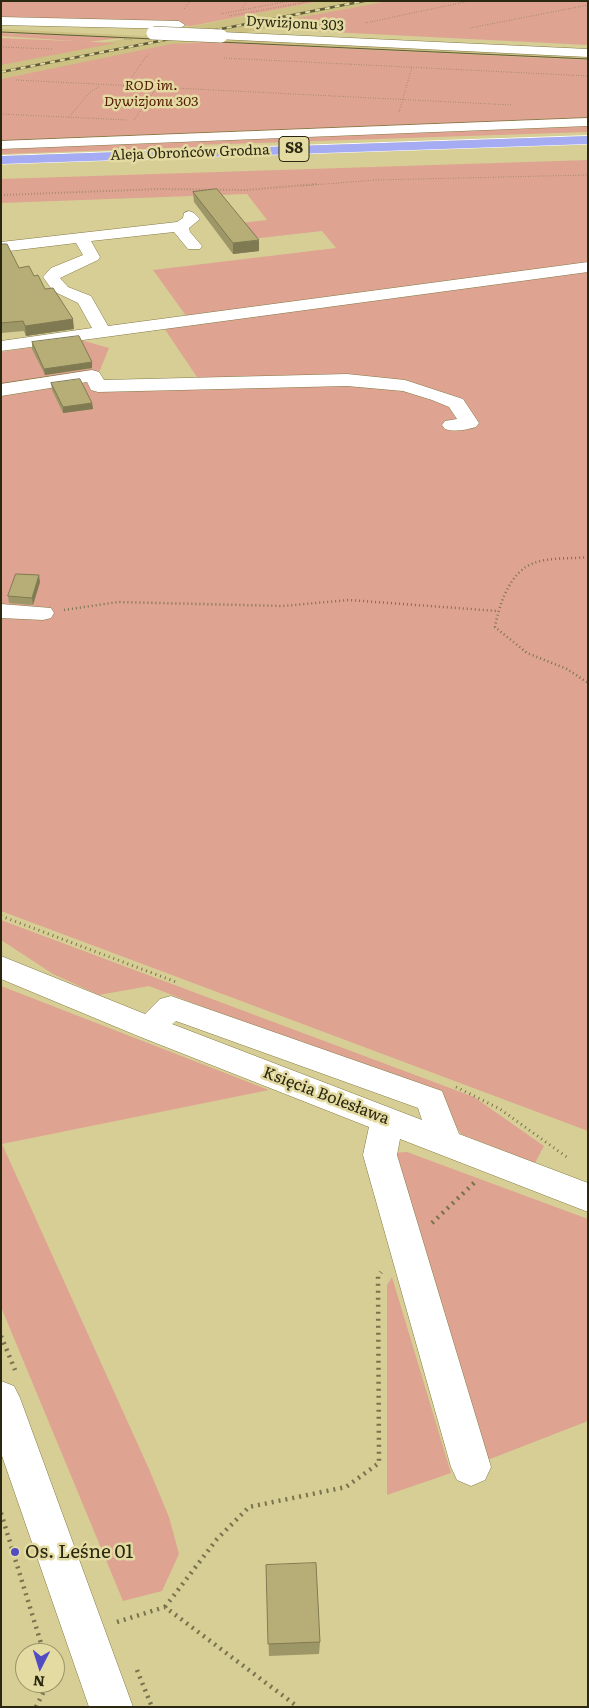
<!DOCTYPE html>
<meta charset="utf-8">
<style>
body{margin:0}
#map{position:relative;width:589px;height:1708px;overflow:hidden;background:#d7ce96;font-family:Literata,serif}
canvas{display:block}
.frame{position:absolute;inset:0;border:2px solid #2b2811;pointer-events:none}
.north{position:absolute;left:15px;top:1643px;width:50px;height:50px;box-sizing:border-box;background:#e4dba3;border:1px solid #9a9369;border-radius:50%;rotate:185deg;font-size:14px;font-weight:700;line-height:20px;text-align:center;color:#2b2811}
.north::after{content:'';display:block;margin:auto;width:18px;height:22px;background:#524cc3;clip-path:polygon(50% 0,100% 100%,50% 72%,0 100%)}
</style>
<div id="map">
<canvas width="589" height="1708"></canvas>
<div class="frame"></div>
<div class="north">N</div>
</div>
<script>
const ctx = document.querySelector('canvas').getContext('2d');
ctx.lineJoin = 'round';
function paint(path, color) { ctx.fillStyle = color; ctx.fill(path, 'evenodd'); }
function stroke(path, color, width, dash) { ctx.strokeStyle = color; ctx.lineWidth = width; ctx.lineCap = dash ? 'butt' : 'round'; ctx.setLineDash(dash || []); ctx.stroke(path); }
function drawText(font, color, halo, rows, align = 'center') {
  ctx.font = font + ' Literata,serif'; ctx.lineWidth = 5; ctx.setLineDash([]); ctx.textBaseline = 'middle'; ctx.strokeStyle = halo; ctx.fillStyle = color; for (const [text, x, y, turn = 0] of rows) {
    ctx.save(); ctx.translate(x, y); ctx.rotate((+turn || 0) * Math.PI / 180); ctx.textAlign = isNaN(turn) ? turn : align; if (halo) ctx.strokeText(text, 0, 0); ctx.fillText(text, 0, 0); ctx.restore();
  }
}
const built = new Path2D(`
 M 321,1 L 388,1 L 283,21 L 288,25 L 272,28 L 210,38 L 588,56 L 588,60 L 198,42 L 209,38 L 1,79 L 1,62 L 124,39 L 1,33 L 1,29 L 143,36 Z`);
const green = new Path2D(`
 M 1,1 L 321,1 L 191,26 L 1,18 Z
 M 388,1 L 588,1 L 588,45 L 291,30 L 284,26 L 287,25 L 282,21 Z
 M 1,33 L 120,38 L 88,42 L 1,36 Z
 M 1,38 L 116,43 L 1,65 Z
 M 205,42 L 588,60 L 588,121 L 1,143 L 1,79 L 171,44 Z
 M 588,125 L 588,132 L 197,145 L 198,147 L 1,154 L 1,146 Z
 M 588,160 L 588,1131 L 1,911 L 1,352 L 81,340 L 109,348 L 98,375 L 109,389 L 203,386 L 164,328 L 192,324 L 153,270 L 336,248 L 322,231 L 234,241 L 223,225 L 267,220 L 247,194 L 1,203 L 1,179 Z
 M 1,920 L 474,1097 L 544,1146 L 535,1163 L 461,1134 L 438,1098 L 149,986 L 99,995 L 53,974 L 1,940 Z
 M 1,986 L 269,1090 L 2,1144 L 149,1469 L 169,1517 L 179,1554 L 162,1591 L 123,1601 L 1,1307 Z
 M 407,1152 L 588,1219 L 588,1421 L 485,1461 L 390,1153 Z
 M 392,1277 L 451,1473 L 387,1495 L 387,1285 Z`);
const pathFar4 = new Path2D(`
 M 184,9 L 190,1
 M 241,10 L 247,1
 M 221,14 L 289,1
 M 229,16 L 312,1
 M 365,23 L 470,1
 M 470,28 L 588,5
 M 1,47 L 52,49
 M 224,58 L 588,76
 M 16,80 L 512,105
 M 126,85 L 148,54
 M 399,112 L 412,67
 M 1,114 L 128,120
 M 69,117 L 89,93 L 100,86
 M 134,120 L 157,87
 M 301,186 L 375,180 L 588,175`);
const pathFar3 = new Path2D(`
 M 1,195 L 159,189 L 246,190 L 317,184`);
const pathFar2 = new Path2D(`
 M 588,557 C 571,559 550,557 534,563 C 510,571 499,605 495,627 L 527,653 L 567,669 L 588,683
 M 64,610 L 118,602 L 283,606 L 349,600 L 497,611`);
const pathFar1 = new Path2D(`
 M 1,916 L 176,982
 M 456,1087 L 500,1109 L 568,1158`);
const path = new Path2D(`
 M 432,1223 L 475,1182
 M 1,1336 L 15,1370
 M 1,1513 L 44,1653
 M 165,1607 L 217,1539 L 249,1507 L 346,1487 L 379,1463 L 378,1276 L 381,1272
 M 117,1622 L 165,1607 L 298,1707
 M 137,1670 L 152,1707
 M 36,1707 L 48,1683`);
const minor = new Path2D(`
 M 1,17 L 179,21 L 185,25 L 179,29 L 1,25 Z
 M 221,32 L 588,49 L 588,57 L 217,39 L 215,36 L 217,33 Z
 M 588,118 L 588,126 L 1,149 L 1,141 Z
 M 189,211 L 194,213 L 200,219 L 189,228 L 190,232 L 202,246 L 200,249 L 188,249 L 174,232 L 91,241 L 100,257 L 98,260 L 60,278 L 68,287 L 91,296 L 108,326 L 588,262 L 588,272 L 1,351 L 1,341 L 92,328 L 78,303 L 53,291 L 43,277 L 51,268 L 83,255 L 76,243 L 1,252 L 1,242 L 177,222 L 183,218 L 184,213 Z
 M 92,370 L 99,372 L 104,380 L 347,374 L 405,380 L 463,399 L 479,423 L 476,427 C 466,430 455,432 445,429 L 442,425 L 445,421 L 457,419 L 449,407 L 432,400 L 403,391 L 347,386 L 98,392 L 91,390 L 87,382 L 1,396 L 1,384 Z
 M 1,604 L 51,608 L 54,613 L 51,618 L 43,620 L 1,618 Z
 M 1,956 L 145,1014 L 160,999 L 171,996 L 442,1091 L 459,1134 L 588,1183 L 588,1212 L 400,1139 L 397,1155 L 491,1467 L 485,1480 L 471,1486 L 457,1480 L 451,1467 L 363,1155 L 369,1127 L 138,1036 L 1,979 ZM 176,1021 L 418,1108 L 422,1120 L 172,1024 Z
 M 1,1381 L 14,1386 L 20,1398 L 133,1707 L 89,1707 L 1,1453 Z`);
const highway = new Path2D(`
 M 588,136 L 588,144 L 1,164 L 1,156 Z`);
const tram = new Path2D(`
 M 1,32 L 588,59`);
const rail = new Path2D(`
 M 1,72 L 364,1`);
const pathBridge = new Path2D(`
 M 124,39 L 133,40`);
const minorBridge = new Path2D(`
 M 153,33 L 221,36`);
const wall = new Path2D(`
 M 193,192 L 259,251 L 233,254 L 194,202 Z
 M 1,244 L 19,268 L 34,276 L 45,289 L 74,329 L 26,336 L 24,331 L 1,333 Z
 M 32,342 L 92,362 L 92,368 L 45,375 L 32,349 Z
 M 51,383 L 92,403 L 93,409 L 63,413 L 52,390 Z
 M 40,582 L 33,605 L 9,603 L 8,596 Z
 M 266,1565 L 320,1642 L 319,1654 L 269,1656 Z`);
const shadedWall = new Path2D(`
 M 259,240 L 259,251 L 233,254 L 233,243 Z
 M 73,319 L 74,329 L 26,336 L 25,326 Z
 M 92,362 L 92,368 L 45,375 L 44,369 Z
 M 92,403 L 93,409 L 63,413 L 63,407 Z
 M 39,575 L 40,582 L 33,605 L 32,598 Z`);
const building = new Path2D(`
 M 217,189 L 259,240 L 233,243 L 193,192 Z
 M 1,244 L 7,244 L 19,268 L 29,266 L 34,276 L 38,275 L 45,289 L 53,288 L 73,319 L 25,326 L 23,321 L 1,323 Z
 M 79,336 L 92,362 L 44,369 L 32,342 Z
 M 80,379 L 92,403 L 63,407 L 51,383 Z
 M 16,574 L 39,575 L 32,598 L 8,596 Z
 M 316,1563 L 320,1642 L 268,1644 L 266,1565 Z`);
const markers = [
 [15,1552,5,"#524cc3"]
];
const farStreetnames = [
 ["Dywizjonu 303",295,24,3],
 ["Aleja Obrońców Grodna",190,153,-2]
];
const farParknames = [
 ["ROD im.",151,86],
 ["Dywizjonu 303",151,102]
];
const shields = [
 [294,149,30]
];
const shieldNames = [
 ["S8",294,149]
];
const streetNames = [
 ["Księcia Bolesława",326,1096,21]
];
const nearPoinames = [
 ["Os. Leśne 01",25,1552]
];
paint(built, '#ccc182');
paint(green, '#dea491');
stroke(minor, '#837a45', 1);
stroke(highway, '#fff', 1);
stroke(pathFar4, '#79734d', 1, [0.5, 2]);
stroke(pathFar3, '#79734d', 2, [0.5, 2.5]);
stroke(pathFar2, '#79734d', 2.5, [1, 3]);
stroke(pathFar1, '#79734d', 3, [1, 4]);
stroke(path, '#79734d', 4.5, [2, 5]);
paint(minor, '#fff');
paint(highway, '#a5acf4');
stroke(tram, '#605b3a', 1);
stroke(rail, '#605b3a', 2.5);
stroke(rail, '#e4dba3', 2, [5]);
stroke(minorBridge, '#837a45', 14, []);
stroke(pathBridge, '#79734d', 1, [0.5, 2]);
stroke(minorBridge, '#fff', 13);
paint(wall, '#9d9666');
paint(shadedWall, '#807a53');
paint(building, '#b7ae77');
stroke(building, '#807a53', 1);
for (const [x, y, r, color] of markers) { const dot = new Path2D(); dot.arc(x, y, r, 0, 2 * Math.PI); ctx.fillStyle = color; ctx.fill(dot); stroke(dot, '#e4dba3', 2); }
drawText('14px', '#2b2811', '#e4dba3', farStreetnames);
drawText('italic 14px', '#531902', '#e4dba3', farParknames);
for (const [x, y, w] of shields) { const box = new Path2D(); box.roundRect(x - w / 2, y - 12.5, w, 25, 4); ctx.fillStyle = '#e4dba3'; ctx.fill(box); stroke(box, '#2b2811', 1); }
drawText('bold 15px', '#2b2811', null, shieldNames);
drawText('16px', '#2b2811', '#e4dba3', streetNames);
drawText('19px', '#2b2811', '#e4dba3', nearPoinames, 'left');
</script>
